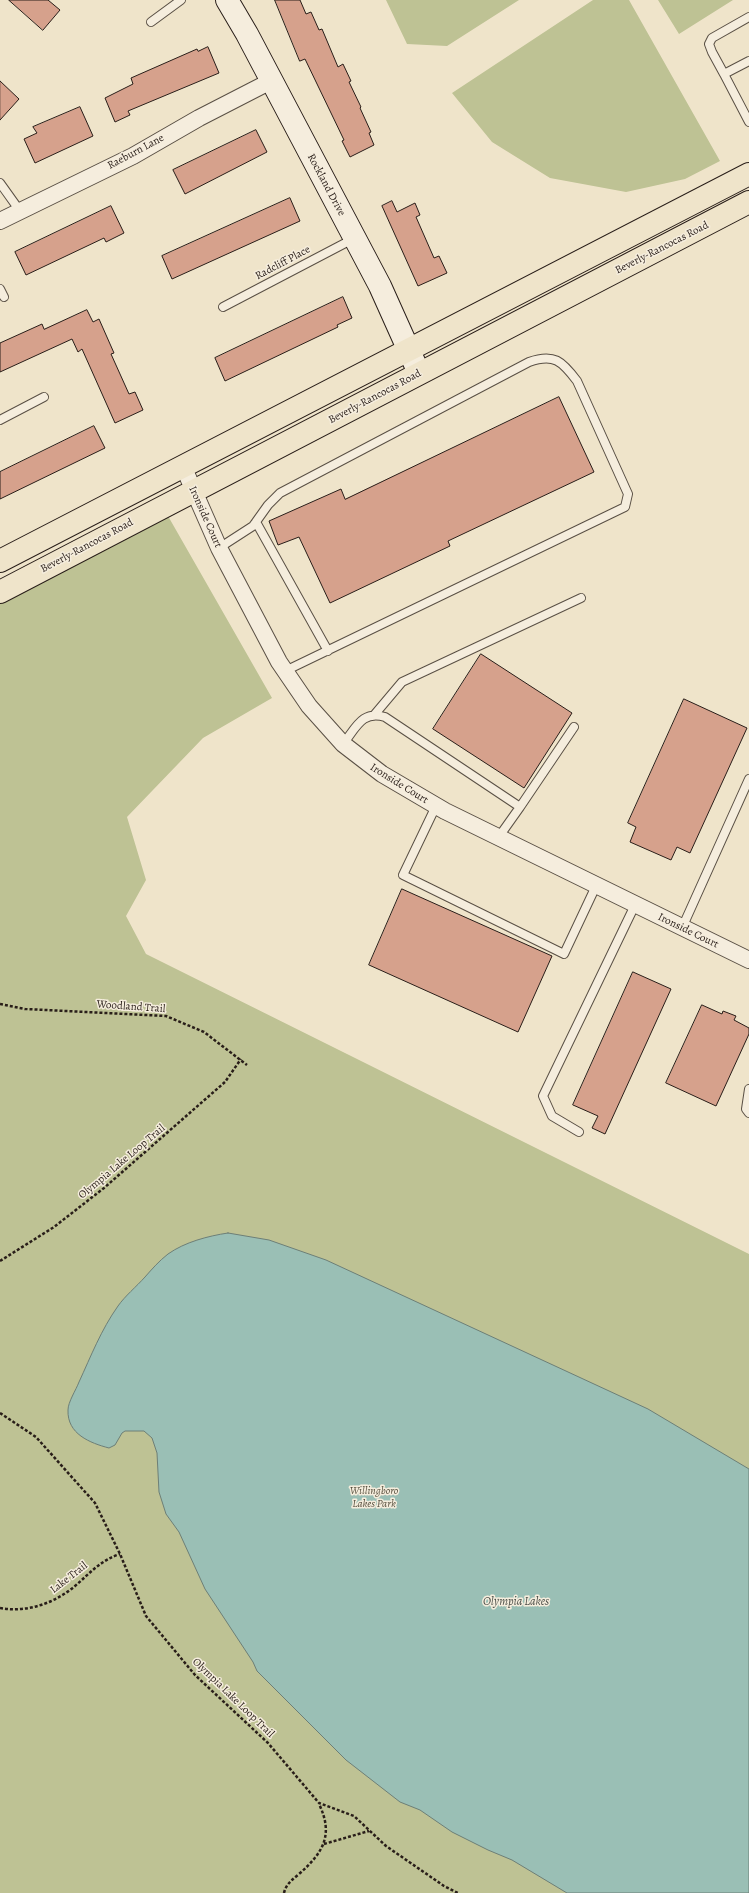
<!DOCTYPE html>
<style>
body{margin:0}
canvas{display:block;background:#efe4ca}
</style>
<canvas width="749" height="1893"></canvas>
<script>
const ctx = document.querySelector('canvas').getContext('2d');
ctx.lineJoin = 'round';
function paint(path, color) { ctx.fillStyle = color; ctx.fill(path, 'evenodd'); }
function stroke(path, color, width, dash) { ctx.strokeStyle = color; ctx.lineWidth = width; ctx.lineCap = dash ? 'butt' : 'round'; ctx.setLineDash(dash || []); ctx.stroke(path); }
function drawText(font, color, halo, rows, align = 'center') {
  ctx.font = font + ' Alegreya,serif'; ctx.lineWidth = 3; ctx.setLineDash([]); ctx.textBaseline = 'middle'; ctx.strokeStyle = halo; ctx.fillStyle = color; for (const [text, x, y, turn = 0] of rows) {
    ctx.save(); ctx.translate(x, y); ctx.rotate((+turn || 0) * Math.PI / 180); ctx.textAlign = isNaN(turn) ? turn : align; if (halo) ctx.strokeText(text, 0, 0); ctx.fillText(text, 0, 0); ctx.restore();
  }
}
const green = new Path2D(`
 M 386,0 L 519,0 L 447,46 L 407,44 Z
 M 593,0 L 629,0 L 720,161 L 685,179 L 626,192 L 550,178 L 492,142 L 452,93 Z
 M 658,0 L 733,0 L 679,34 Z
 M 168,516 L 272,698 L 203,738 L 127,817 L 146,880 L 126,916 L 146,954 L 749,1254 L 749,1893 L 0,1893 L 0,601 Z`);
const water = new Path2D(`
 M 228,1233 L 269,1240 L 326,1260 L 648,1409 L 749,1469 L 749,1893 L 567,1893 L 512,1860 L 488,1850 L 452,1832 L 420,1810 L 400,1802 L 346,1760 L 257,1671 L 253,1662 L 205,1589 L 179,1532 L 166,1514 L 159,1492 L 157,1453 L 152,1438 L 144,1431 L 125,1431 L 122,1433 L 115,1445 L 109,1448 C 90,1443 67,1434 68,1410 C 68,1402 76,1390 79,1382 C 91,1356 101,1330 118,1306 C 125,1296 136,1287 145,1277 C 152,1269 159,1261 168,1254 C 185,1242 208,1236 228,1233 Z`);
const building = new Path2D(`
 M 9,0 L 48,0 L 60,10 L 43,30 Z
 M 275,0 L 300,0 L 306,14 L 311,12 L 319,30 L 322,29 L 338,67 L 343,64 L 351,81 L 349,82 L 361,107 L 360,108 L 371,132 L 369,133 L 374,145 L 350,157 L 342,141 L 344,140 L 305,59 L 300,61 Z
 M 208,47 L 219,73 L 128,111 L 130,115 L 115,122 L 105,98 L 133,84 L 131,78 L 197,49 L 198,51 Z
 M 0,81 L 19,99 L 0,120 Z
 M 80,107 L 93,136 L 35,163 L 24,139 L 37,133 L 33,127 Z
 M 256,130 L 267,152 L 185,194 L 173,170 Z
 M 290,198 L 300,221 L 172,279 L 162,256 Z
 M 392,201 L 397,212 L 415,203 L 420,215 L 416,217 L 434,258 L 439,256 L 447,273 L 418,286 L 382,206 Z
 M 111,206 L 124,233 L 106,242 L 104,238 L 26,275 L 15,252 Z
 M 343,297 L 352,318 L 337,325 L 338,327 L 225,381 L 215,358 Z
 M 87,310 L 93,322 L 99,319 L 114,353 L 111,354 L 129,394 L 135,392 L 143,410 L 115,423 L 82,349 L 78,352 L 72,339 L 0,372 L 0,343 L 42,324 L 44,329 Z
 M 559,397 L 594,472 L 448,541 L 450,546 L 330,603 L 299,537 L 278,545 L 269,521 L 341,489 L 345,499 Z
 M 94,426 L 105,448 L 0,499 L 0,472 Z
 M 481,654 L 572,713 L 524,788 L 433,729 Z
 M 684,699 L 747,728 L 690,853 L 677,847 L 671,860 L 630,842 L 636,827 L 628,823 Z
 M 402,889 L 552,956 L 518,1032 L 369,965 Z
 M 633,972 L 671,989 L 605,1134 L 592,1128 L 598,1116 L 573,1105 Z
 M 702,1005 L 722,1014 L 723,1011 L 736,1016 L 734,1020 L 749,1028 L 749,1034 L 716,1106 L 666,1083 Z`);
const path = new Path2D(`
 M 0,1004 L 25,1009 L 166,1016 L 204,1032 L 247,1065
 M 0,1261 L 54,1227 L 104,1188 L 225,1082 L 241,1059
 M 0,1413 L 36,1437 L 95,1503 L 120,1554 L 146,1616 L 195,1675 L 268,1743 L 319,1803 L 354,1816 L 386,1846 L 444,1886 L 458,1893
 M 0,1608 C 27,1613 55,1603 75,1586 C 90,1573 101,1560 120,1554
 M 324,1844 L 369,1831
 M 284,1893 C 286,1884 292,1880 299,1874 C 323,1853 334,1835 319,1804`);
const lane = new Path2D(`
 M 151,22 L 181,0
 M 749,61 L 724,74 L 749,122
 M 724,74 L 712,52 L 709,44 L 712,38 L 749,17
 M 0,183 L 20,211
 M 0,289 L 4,297
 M 223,307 L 353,239
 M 0,420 L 44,397
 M 256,522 L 328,651
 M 219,548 L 253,526 L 268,505 L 280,493 L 529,362 C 554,353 562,361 577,381 L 628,494 L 625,507 L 285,671
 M 375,714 L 402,682 L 581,598
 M 343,744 C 356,728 362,710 385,717 L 520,807 L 498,838
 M 436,806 L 403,875 L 564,954 L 596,886
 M 520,807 L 574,727
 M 682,928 L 749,779
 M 749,1089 L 746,1109 L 749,1113
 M 579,1132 L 552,1116 L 543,1096 L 635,905`);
const street = new Path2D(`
 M 0,221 L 133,156 L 199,118 L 271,81
 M 183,466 L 219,548 L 279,662 L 309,706 L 343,744 L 382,774 L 445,811 L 749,960`);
const secondary = new Path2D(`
 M 227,0 L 247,34 L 380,286 L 419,373`);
const primary = new Path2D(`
 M 0,561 L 749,174
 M 0,592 L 749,202`);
const streetNames = [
 ["Raeburn Lane",136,152,-28],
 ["Rockland Drive",326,185,62],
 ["Beverly-Rancocas Road",662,248,-27],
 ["Radcliff Place",283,263,-28],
 ["Beverly-Rancocas Road",375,397,-28],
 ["Ironside Court",205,517,66],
 ["Beverly-Rancocas Road",87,546,-28],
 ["Ironside Court",399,784,32],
 ["Ironside Court",688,931,26],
 ["Woodland Trail",131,1007,4],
 ["Olympia Lake Loop Trail",122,1162,-40],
 ["Lake Trail",69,1578,-38],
 ["Olympia Lake Loop Trail",233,1698,44]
];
const parkNames = [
 ["Willingboro",374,1491],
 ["Lakes Park",374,1504]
];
const waterNames = [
 ["Olympia Lakes",516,1602]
];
paint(green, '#bec294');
paint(water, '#9abfb5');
stroke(water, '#6d7f77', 1);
paint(building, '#d6a18c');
stroke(building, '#291e19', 1);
stroke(lane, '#5a5045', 10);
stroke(street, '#5a5045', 18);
stroke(secondary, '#291e19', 24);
stroke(primary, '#291e19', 24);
stroke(path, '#291e19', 2.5, [3, 2]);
stroke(lane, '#f5eddd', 8);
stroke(street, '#f5eddd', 16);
stroke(secondary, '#f5eddd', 22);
stroke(primary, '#efe4ca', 22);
drawText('11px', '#291e19', '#f5eddd', streetNames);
drawText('italic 11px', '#564f3e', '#f5eddd', parkNames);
drawText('italic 12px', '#4b4e48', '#f5eddd', waterNames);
</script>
